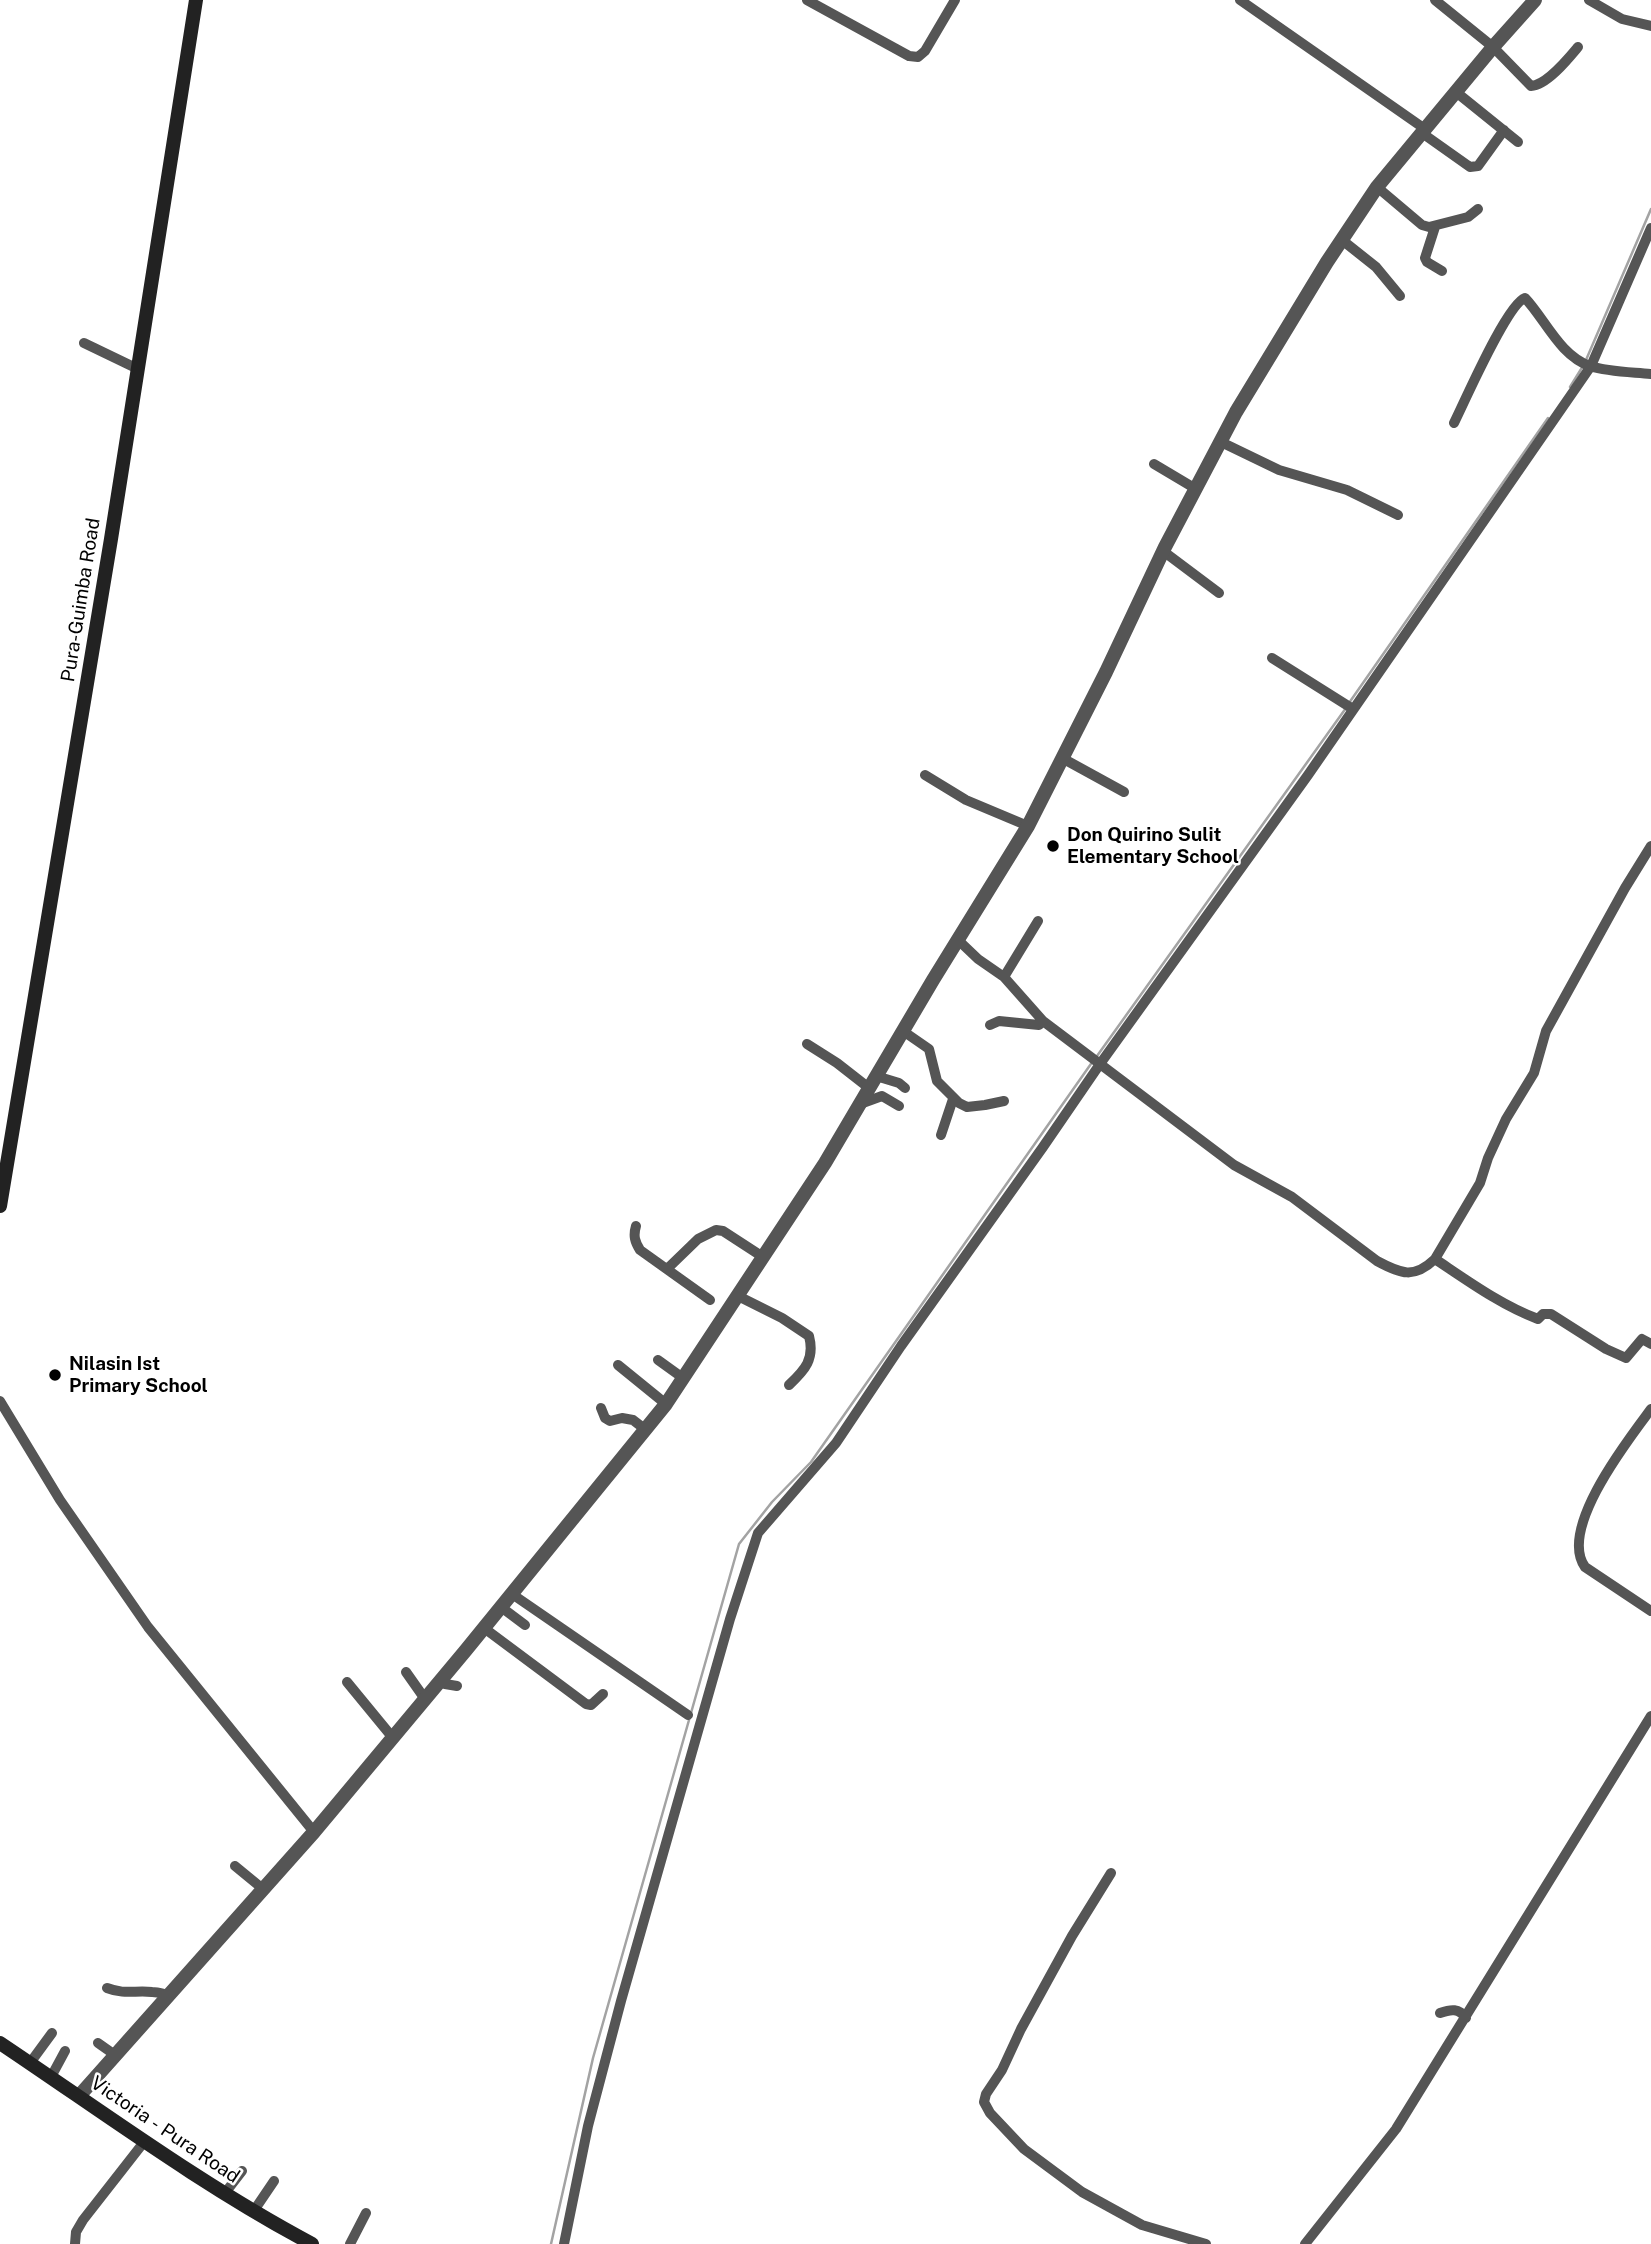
<!DOCTYPE html>
<style>
body{margin:0}
canvas{display:block;background:#fff}
</style>
<canvas width="1651" height="2244"></canvas>
<script>
const ctx = document.querySelector('canvas').getContext('2d');
ctx.lineJoin = 'round';
function stroke(path, color, width, dash) { ctx.strokeStyle = color; ctx.lineWidth = width; ctx.lineCap = dash ? 'butt' : 'round'; ctx.setLineDash(dash || []); ctx.stroke(path); }
function drawText(font, color, halo, rows, align = 'center') {
  ctx.font = font + ' "Public Sans",sans-serif'; ctx.lineWidth = 5; ctx.setLineDash([]); ctx.textBaseline = 'middle'; ctx.strokeStyle = halo; ctx.fillStyle = color; for (const [text, x, y, turn = 0] of rows) {
    ctx.save(); ctx.translate(x, y); ctx.rotate((+turn || 0) * Math.PI / 180); ctx.textAlign = isNaN(turn) ? turn : align; if (halo) ctx.strokeText(text, 0, 0); ctx.fillText(text, 0, 0); ctx.restore();
  }
}
const stream = new Path2D(`
 M 1586,360 L 1651,209
 M 1570,387 L 1583,366
 M 1349,703 L 1548,418
 M 1097,1056 L 1346,708
 M 551,2244 L 593,2058 L 739,1544 L 772,1502 L 811,1462 L 1093,1061`);
const minor = new Path2D(`
 M 807,0 L 909,56 L 918,57 L 925,51 L 955,0
 M 1240,0 L 1425,129
 M 1435,0 L 1493,47 L 1531,86 C 1547,85 1568,59 1578,47
 M 1589,0 L 1622,19 L 1651,26
 M 1456,92 L 1518,142
 M 1422,133 L 1470,167 L 1478,166 L 1504,130
 M 1377,187 L 1422,225 L 1429,227 L 1468,217 L 1478,209
 M 1435,227 L 1425,258 L 1427,262 L 1442,271
 M 1342,240 L 1376,267 L 1400,296
 M 84,343 L 138,369
 M 1454,423 C 1465,401 1507,304 1525,298 C 1545,319 1560,356 1590,366 C 1609,372 1631,372 1651,374
 M 1221,442 L 1279,470 L 1347,490 L 1398,515
 M 1154,464 L 1196,489
 M 1163,551 L 1219,593
 M 1272,658 L 1353,709
 M 1062,758 L 1124,792
 M 925,775 L 966,800 L 1028,826
 M 957,939 L 978,959 L 1004,977 L 1043,1021 L 1234,1165 L 1292,1197 L 1377,1261 C 1401,1274 1414,1279 1435,1259 L 1480,1183 L 1488,1158 L 1506,1119 L 1534,1073 L 1546,1031 L 1625,888 L 1651,846
 M 1004,977 L 1038,921
 M 990,1025 L 999,1021 L 1039,1025 L 1043,1021
 M 903,1031 L 929,1049 L 937,1081 L 959,1103 L 967,1107 L 985,1105 L 1004,1101
 M 807,1044 L 837,1063 L 869,1088
 M 876,1076 L 899,1083 L 905,1088
 M 860,1104 L 882,1096 L 899,1106
 M 941,1135 L 953,1099
 M 636,1226 C 633,1236 635,1242 640,1250 L 710,1300
 M 1435,1259 C 1468,1281 1501,1305 1538,1319 L 1543,1314 L 1551,1314 L 1606,1349 L 1626,1358 L 1642,1339 L 1651,1344
 M 667,1269 L 698,1239 L 716,1230 L 723,1231 L 763,1257
 M 738,1296 L 782,1318 L 809,1336 C 815,1359 805,1370 789,1385
 M 658,1360 L 683,1378
 M 618,1365 L 666,1404
 M 0,1401 L 60,1500 L 148,1627 L 314,1832
 M 601,1408 L 605,1418 L 610,1421 L 622,1418 L 633,1420 L 646,1430
 M 1651,1409 C 1628,1440 1558,1529 1585,1567 L 1651,1611
 M 512,1594 L 688,1715
 M 501,1607 L 525,1625
 M 484,1628 L 586,1704 L 591,1705 L 603,1694
 M 406,1672 L 425,1699
 M 441,1680 L 445,1684 L 457,1686
 M 347,1682 L 393,1738
 M 235,1866 L 263,1889
 M 1111,1873 L 1072,1936 L 1021,2029 L 1002,2070 L 986,2094 L 984,2102 L 990,2113 L 1024,2149 L 1082,2192 L 1142,2225 L 1206,2244
 M 107,1988 C 125,1995 135,1990 152,1992 C 158,1992 164,1994 169,1995
 M 1440,2013 C 1451,2009 1459,2008 1466,2018
 M 98,2043 L 115,2055
 M 30,2063 L 52,2033
 M 51,2077 L 65,2051
 M 225,2193 L 242,2171
 M 253,2212 L 274,2181
 M 75,2244 L 76,2232 L 83,2220 L 144,2142
 M 350,2244 L 366,2213
 M 564,2244 L 588,2126 L 621,2001 L 730,1619 L 758,1533 L 836,1443 L 901,1346 L 1043,1147 L 1100,1064 L 1308,775 L 1591,366 L 1651,228
 M 1305,2244 L 1396,2129 L 1651,1716`);
const tertiary = new Path2D(`
 M 79,2096 L 314,1832 L 466,1650 L 666,1404 L 825,1163 L 933,980 L 1028,826 L 1106,672 L 1165,547 L 1236,412 L 1327,262 L 1377,187 L 1493,47 L 1535,0`);
const secondary = new Path2D(`
 M 0,1206 L 111,539 L 196,0
 M 0,2043 C 103,2112 203,2186 312,2244`);
const markers = [
 [1053,846,7,"#000"],
 [55,1375,7,"#000"]
];
const streetNames = [
 ["Pura-Guimba Road",81,600,-81],
 ["Victoria - Pura Road",165,2130,34]
];
const poiNames = [
 ["Don Quirino Sulit",1067,835],
 ["Elementary School",1067,857],
 ["Nilasin Ist",69,1364],
 ["Primary School",69,1386]
];
stroke(stream, '#a3a3a3', 2.5);
stroke(minor, '#555', 10);
stroke(tertiary, '#555', 14);
stroke(secondary, '#222', 14);
for (const [x, y, r, color] of markers) { const dot = new Path2D(); dot.arc(x, y, r, 0, 2 * Math.PI); ctx.fillStyle = color; ctx.fill(dot); stroke(dot, '#fff', 2.5); }
drawText('19px', '#000', '#fff', streetNames);
drawText('bold 19px', '#000', '#fff', poiNames, 'left');
</script>
